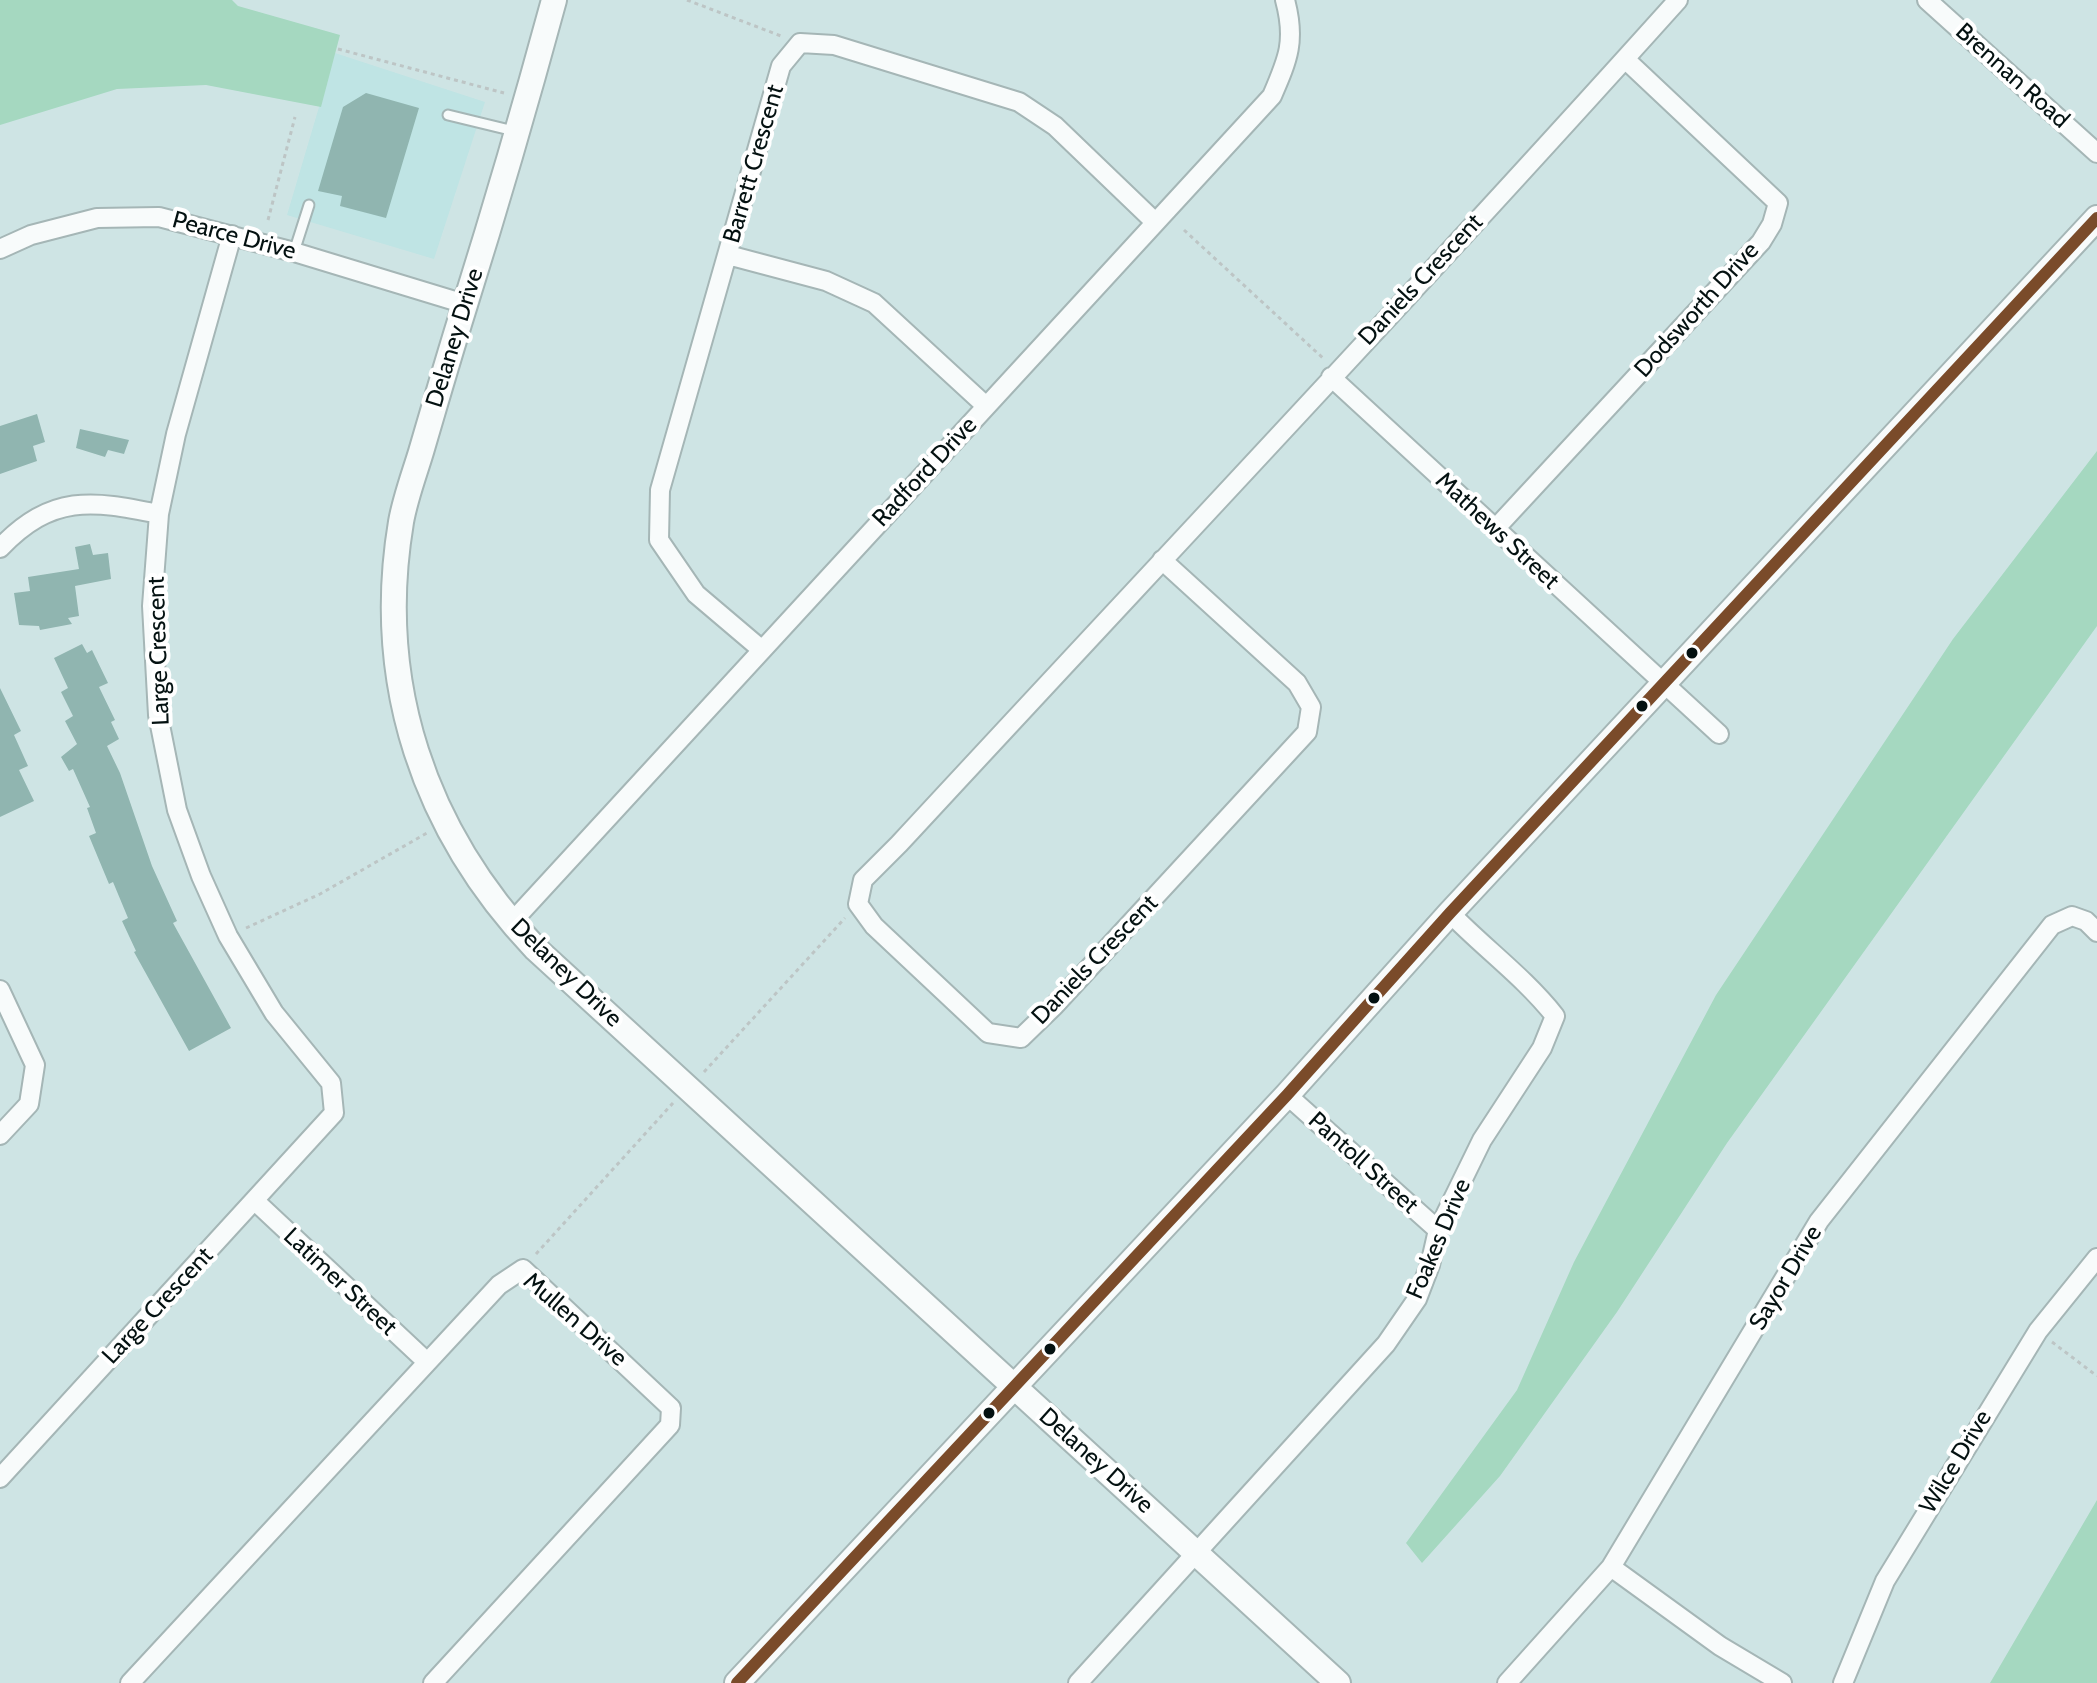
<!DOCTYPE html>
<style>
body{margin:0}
canvas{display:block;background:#cee4e4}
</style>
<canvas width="2097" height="1683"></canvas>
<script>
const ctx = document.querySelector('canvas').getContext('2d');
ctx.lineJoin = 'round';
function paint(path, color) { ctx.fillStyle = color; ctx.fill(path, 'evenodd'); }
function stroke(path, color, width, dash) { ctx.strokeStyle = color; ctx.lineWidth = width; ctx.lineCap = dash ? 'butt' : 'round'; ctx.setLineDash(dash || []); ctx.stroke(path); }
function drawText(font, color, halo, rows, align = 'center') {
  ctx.font = font + ' Cabin,sans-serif'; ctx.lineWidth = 8; ctx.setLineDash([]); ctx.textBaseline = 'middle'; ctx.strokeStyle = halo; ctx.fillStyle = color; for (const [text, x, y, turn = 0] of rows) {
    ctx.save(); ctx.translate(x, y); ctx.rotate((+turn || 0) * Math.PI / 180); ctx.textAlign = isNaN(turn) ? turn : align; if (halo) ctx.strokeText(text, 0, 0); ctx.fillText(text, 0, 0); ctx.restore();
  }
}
const built = new Path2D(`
 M 335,53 L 485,102 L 434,259 L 287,215 Z`);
const green = new Path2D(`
 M 0,0 L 232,0 L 238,6 L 340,35 L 321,107 L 206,85 L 117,89 L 0,125 Z
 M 2097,451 L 2097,626 L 1727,1143 L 1617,1312 L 1500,1476 L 1422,1563 L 1406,1543 L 1517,1390 L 1574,1262 L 1716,995 L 1953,639 Z
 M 2097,1500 L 2097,1683 L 1990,1683 Z`);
const building = new Path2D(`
 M 366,93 L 419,108 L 386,218 L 340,206 L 342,196 L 318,191 L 343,107 Z
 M 37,414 L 45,442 L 33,446 L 37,461 L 0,474 L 0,426 Z
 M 80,429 L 129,440 L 124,454 L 108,450 L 105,457 L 76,448 Z
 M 90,544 L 93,555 L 108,553 L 111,579 L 75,586 L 79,616 L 68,618 L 72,624 L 40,630 L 39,626 L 19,625 L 14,593 L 30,591 L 28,577 L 79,569 L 75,547 Z
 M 82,644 L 87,653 L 92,650 L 108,683 L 99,687 L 115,720 L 111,722 L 119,739 L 107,746 L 120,773 L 152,866 L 177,921 L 173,923 L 231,1028 L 189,1051 L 134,952 L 136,951 L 122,921 L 128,918 L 113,882 L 109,884 L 89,836 L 96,833 L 87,808 L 90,807 L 73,769 L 69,771 L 61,757 L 77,744 L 65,721 L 73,716 L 61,692 L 68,688 L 54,658 Z
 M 0,688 L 21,731 L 14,735 L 28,766 L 19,770 L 34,801 L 0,817 Z`);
const path = new Path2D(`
 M 687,0 L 781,36
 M 338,49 L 504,93
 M 268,220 L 295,117
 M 1184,230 L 1325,360
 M 246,928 L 320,894 L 427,833
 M 704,1072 L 845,918
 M 536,1254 L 673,1103
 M 2052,1342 L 2097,1376`);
const lane = new Path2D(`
 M 448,115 L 514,131
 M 294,252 L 309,205`);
const street = new Path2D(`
 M 1927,0 L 2097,153
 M 0,249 L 31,235 L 97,218 L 159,217 L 294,252 L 465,304
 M 728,255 L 826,281 L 874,303 L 986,406
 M 1331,377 L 1719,734
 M 1495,529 L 1761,242 L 1772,224 L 1778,203 L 1625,59
 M 0,548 C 52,494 91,500 159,514
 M 1162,560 L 1297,683 L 1311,707 L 1307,732 L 1055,1005 L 1021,1038 L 988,1033 L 874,926 L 858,904 L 863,880 L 899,844 C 1159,563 1422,285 1678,0
 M 762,650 L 696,594 L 659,540 L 660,490 L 781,66 L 800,43 L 834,45 L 1019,102 L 1055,126 L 1155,222
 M 511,923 L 1272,96 C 1288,59 1296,41 1285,0
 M 0,990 L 35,1065 L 29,1104 L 0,1135
 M 1287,1095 L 1438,1230
 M 255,1201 L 427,1362
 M 0,1478 L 334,1113 L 331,1083 L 274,1013 L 228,936 L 201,876 L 177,810 L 158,715 L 152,606 L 159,514 L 176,434 L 232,235
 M 1611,1567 L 1720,1646 L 1782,1683
 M 130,1683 L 499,1285 L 523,1269 L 671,1408 L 670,1425 L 433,1683
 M 1078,1683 L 1386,1344 L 1417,1299 L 1430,1265 L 1438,1230 L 1482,1140 L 1542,1048 L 1555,1016 C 1524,977 1484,948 1450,913
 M 1507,1683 L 1611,1567 L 1819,1221 L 2052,925 L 2072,916 L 2086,921 L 2097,932
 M 1843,1683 L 1885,1581 L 2038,1331 L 2097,1258`);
const secondary = new Path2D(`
 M 554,0 C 526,103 496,206 464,308 C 449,356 435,404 421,452 C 414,475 405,499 401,522 C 374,683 424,831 536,949 L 1338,1683
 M 737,1683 L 1287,1095 L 1450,913 L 2097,218`);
const bus1 = new Path2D(`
 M 737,1683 L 1287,1095 L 1450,913 L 2097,218`);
const markers = [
 [1692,653,7,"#041111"],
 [1642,706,7,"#041111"],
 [1374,998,7,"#041111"],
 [1050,1349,7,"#041111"],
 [989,1413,7,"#041111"]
];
const streetNames = [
 ["Brennan Road",2012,76,42],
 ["Barrett Crescent",754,164,-74],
 ["Pearce Drive",234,236,15],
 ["Daniels Crescent",1421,280,-47],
 ["Dodsworth Drive",1697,310,-48],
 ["Delaney Drive",455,338,-73],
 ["Radford Drive",925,472,-47],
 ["Mathews Street",1497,531,43],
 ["Large Crescent",159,651,-92],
 ["Daniels Crescent",1095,960,-46],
 ["Delaney Drive",566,973,44],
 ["Pantoll Street",1363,1163,42],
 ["Foakes Drive",1439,1239,-67],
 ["Sayor Drive",1786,1278,-59],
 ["Latimer Street",340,1282,43],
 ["Large Crescent",158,1306,-47],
 ["Mullen Drive",575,1320,41],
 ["Delaney Drive",1096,1461,42],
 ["Wilce Drive",1956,1462,-59]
];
paint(built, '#bfe4e4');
paint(green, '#a5d8c0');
paint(building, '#90b5b0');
stroke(lane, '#a5b6b6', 13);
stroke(street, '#a5b6b6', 22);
stroke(secondary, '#a5b6b6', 28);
stroke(path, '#bdc5c5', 3, [4, 4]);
stroke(lane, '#f8fbfb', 9);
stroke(street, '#f8fbfb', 18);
stroke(secondary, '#f8fbfb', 24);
stroke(bus1, '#7a4b2a', 12);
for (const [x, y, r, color] of markers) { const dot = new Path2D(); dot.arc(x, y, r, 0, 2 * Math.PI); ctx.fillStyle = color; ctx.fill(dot); stroke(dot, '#fff', 3); }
drawText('24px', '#041111', '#fff', streetNames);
</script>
